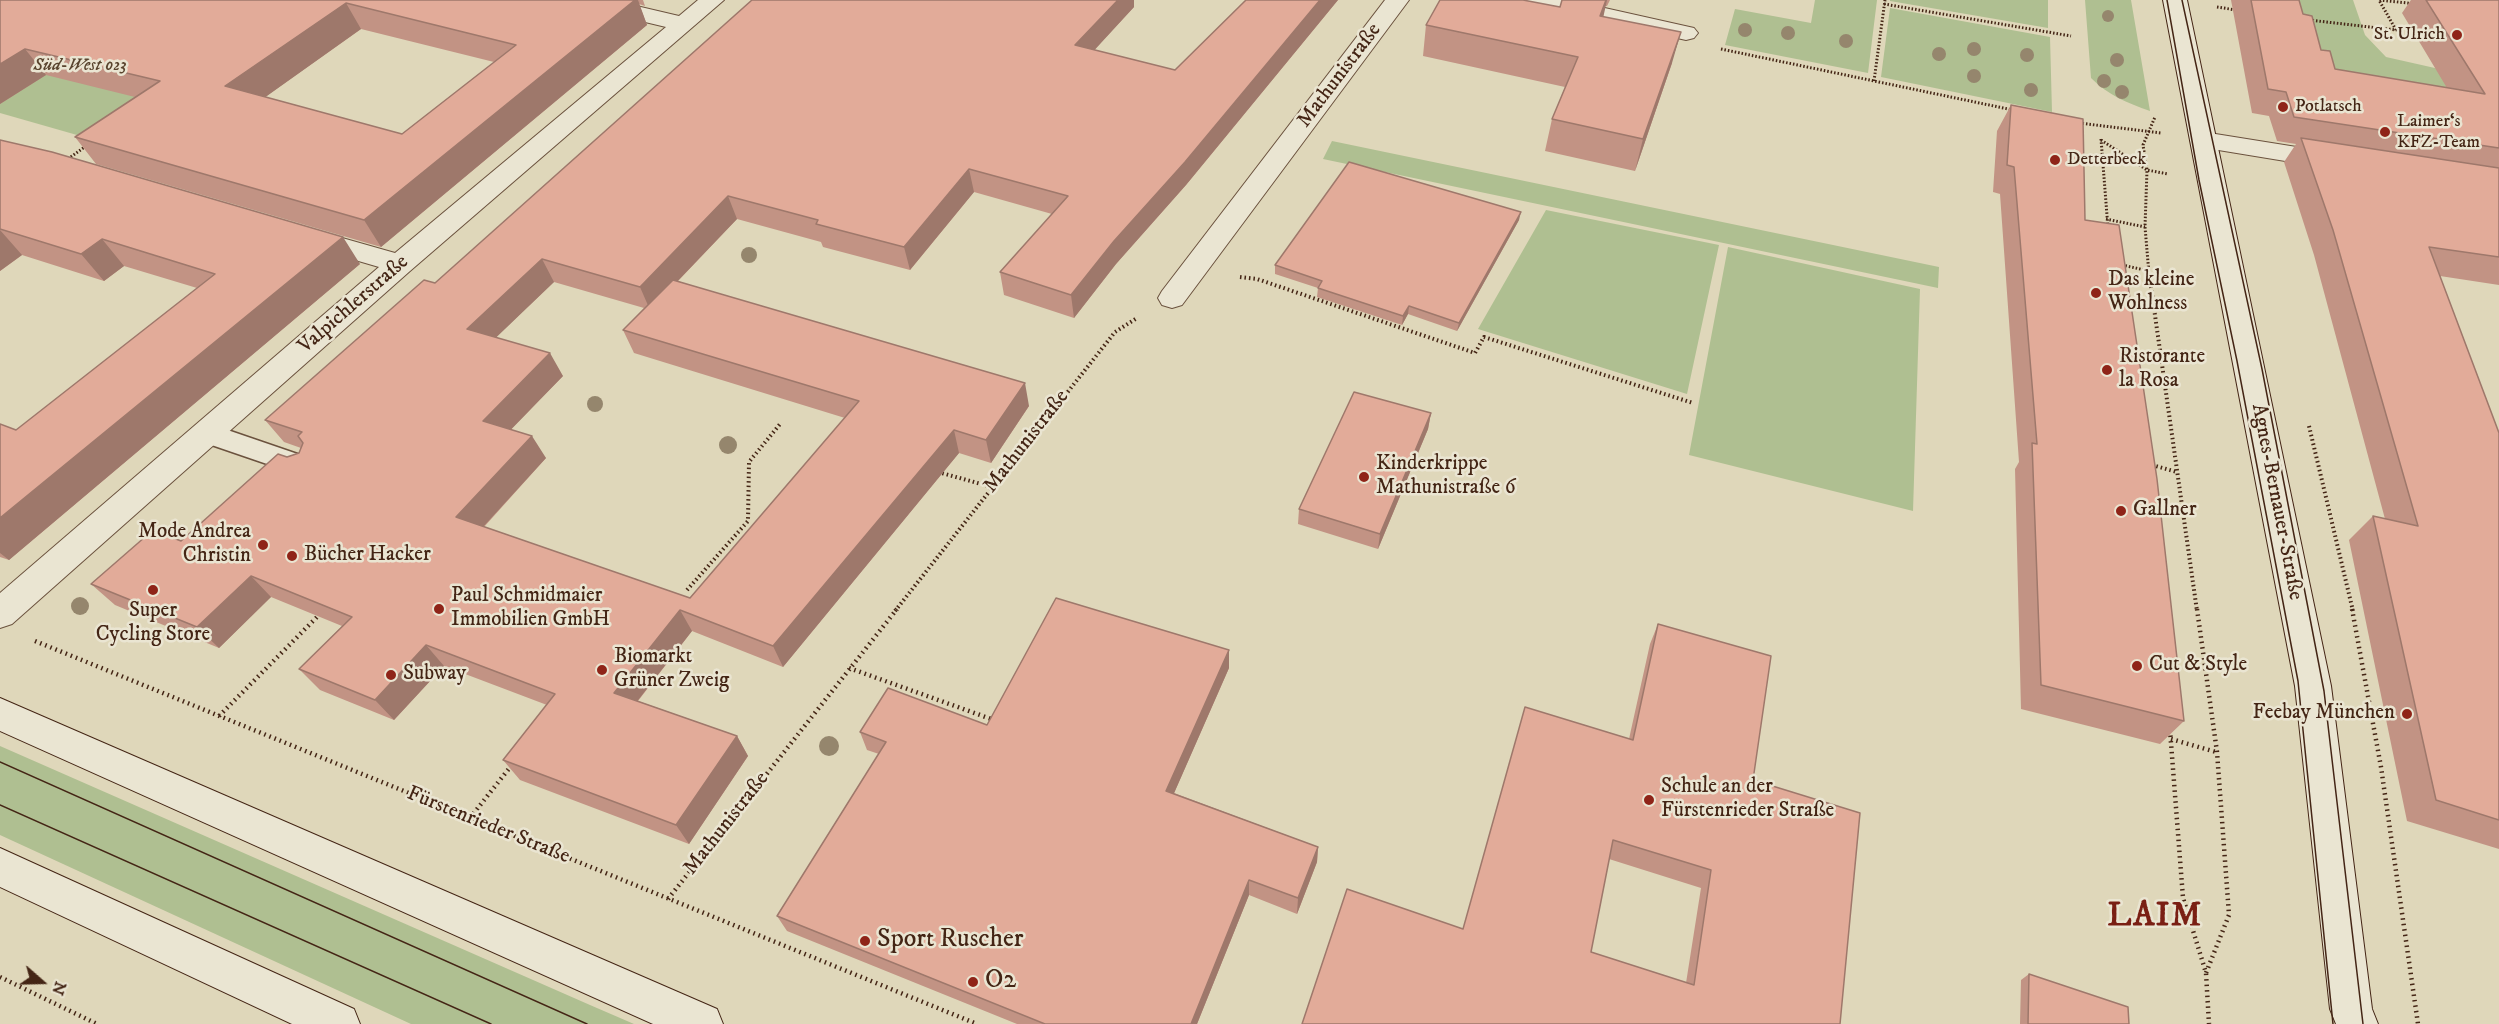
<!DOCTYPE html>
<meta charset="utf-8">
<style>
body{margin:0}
#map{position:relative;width:2499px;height:1024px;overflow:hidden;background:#dfd7ba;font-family:"IM FELL DW Pica",serif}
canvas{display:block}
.north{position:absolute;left:12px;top:952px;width:60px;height:60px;-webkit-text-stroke:4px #eae5d2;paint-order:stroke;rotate:110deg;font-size:16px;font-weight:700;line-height:24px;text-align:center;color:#442515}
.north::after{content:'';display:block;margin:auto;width:21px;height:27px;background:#442515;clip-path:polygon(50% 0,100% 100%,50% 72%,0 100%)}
</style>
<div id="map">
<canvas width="2499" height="1024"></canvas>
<div class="north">N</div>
</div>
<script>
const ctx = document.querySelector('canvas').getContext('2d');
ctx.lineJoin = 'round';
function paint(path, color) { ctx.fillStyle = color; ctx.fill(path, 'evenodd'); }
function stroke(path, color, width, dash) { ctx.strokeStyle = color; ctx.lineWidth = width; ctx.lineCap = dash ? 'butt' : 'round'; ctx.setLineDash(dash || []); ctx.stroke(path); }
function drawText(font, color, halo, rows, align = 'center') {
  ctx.font = font + ' "IM FELL DW Pica",serif'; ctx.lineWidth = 5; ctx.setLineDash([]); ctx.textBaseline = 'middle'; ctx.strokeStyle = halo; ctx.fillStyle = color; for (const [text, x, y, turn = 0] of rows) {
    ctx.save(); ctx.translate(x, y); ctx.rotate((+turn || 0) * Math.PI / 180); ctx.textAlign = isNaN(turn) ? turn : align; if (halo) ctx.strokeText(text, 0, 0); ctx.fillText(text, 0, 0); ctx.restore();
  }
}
const green = new Path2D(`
 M 0,0 L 298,0 L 91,139 L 0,113 Z
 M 1815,0 L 1877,0 L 1868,73 L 1725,45 L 1735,9 L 1811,23 Z
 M 1890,0 L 2048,0 L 2048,28 L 1890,1 Z
 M 2085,0 L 2131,0 L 2150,111 C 2127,103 2108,95 2091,78 Z
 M 2299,0 L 2353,0 L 2365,35 L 2386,57 L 2466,75 L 2499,107 L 2357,82 L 2316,64 Z
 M 1890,8 L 2050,37 L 2052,112 L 1881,77 Z
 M 1332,141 L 1939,267 L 1938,288 L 1323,159 Z
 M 1546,210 L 1719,245 L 1687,394 L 1478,329 Z
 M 1728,247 L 1920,289 L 1913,511 L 1689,455 Z
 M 0,746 L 590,1005 L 634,1024 L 411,1024 L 0,835 Z`);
const pathFar2 = new Path2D(`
 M 1884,4 L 2071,36
 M 2217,7 L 2236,10
 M 2309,20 L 2396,30 L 2379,0 L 2417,4 L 2415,0
 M 1721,49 L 2013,110
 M 1874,81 L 1885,0
 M 2079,123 L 2161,133
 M 2101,139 L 2108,228
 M 2101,140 L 2147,170 L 2168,174
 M 68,159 L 86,146
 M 2106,219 L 2145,227
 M 2122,265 L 2149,271
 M 2149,274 L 2145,227 L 2147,170 L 2143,145 L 2155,117`);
const pathFar1 = new Path2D(`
 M 2149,273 L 2197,611
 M 1240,277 L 1257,279 L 1475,353 L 1484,337 L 1693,403
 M 2309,426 L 2353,611
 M 2152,465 L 2177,472
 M 938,472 L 992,487
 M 687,590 L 748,521 L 749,462 L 780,424
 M 895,611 L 1115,332 L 1137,318`);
const path = new Path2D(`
 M 2197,609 L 2217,752 L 2229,915 L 2206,973
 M 2352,609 L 2381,767 L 2418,1024
 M 35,641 L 977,1024
 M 849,668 L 994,720
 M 219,716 L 318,616
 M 2170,730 L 2183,898 L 2206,973 L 2209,1024
 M 2171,739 L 2216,752
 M 470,818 L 511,766
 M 668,899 L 897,609
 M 0,977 L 97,1024`);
const service = new Path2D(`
 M 207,423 L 315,460 L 319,467 L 315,474 L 305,477 L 197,440 L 193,433 L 197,426 Z`);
const minor = new Path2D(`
 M 570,0 L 611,0 L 679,16 L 698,0 L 724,0 L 410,271 L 12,624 L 0,628 L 0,593 L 379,267 L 297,243 L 293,237 L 297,231 L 307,228 L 395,253 L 666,27 L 574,5 Z
 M 1385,0 L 1409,0 L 1182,305 L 1172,308 L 1162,305 L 1158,298 L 1162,291 Z
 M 1526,0 L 1569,0 L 1694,28 L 1698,33 L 1694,38 L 1686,40 L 1530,5 Z
 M 2203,132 L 2334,153 L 2343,155 L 2347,161 L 2343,167 L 2334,169 L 2194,146 L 2190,140 L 2194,134 Z`);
const secondary = new Path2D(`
 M 2163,0 L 2187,0 L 2331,686 L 2372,1009 L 2378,1024 L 2336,1024 L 2330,1009 L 2295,686 Z
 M 0,698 L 717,1009 L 723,1024 L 653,1024 L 0,731 Z
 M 0,848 L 354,1009 L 360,1024 L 292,1024 L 0,887 Z`);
const tram = new Path2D(`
 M 2167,0 L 2199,180 L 2237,361 L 2298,681 L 2333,1024
 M 2182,0 L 2262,369 L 2324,691 L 2363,1024
 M 0,762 L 587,1024
 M 0,805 L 491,1024`);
const trees = [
 [2108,16,6],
 [1745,30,7],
 [1788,33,7],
 [1846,41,7],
 [1974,49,7],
 [1939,54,7],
 [2027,55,7],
 [2117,60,7],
 [1974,76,7],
 [2104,81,7],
 [2031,90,7],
 [2122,92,7],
 [749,255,8],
 [595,404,8],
 [728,445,9],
 [80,606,9],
 [829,746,10]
];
const wall = new Path2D(`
 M 0,0 L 643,0 L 645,6 L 639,4 L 647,25 L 381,247 L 96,164 L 75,137 L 135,97 L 46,75 L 0,104 ZM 361,29 L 494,62 L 402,134 L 265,97 Z
 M 752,0 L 1134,0 L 1134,7 L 1094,50 L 1175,70 L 1246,0 L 1338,0 L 1186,185 L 1116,264 L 1074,318 L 1004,295 L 1000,272 L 1052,214 L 974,192 L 910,270 L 823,247 L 821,242 L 737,219 L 678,281 L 1029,406 L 991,463 L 959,453 L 783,667 L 692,631 L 638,701 L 737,736 L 748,756 L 689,844 L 520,780 L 503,760 L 547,705 L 444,666 L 394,720 L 320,690 L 299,669 L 342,626 L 271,597 L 219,648 L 115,605 L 91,584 L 181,541 L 287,457 L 299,453 L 301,448 L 284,442 L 265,420 L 435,283 ZM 554,282 L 644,308 L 623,330 L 634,353 L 845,418 L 690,598 L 484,527 L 546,458 L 511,429 L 563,376 L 496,337 Z
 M 1562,0 L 1610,0 L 1607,6 L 1605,6 L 1603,16 L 1672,63 L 1635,171 L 1545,151 L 1552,119 L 1565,87 L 1423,56 L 1426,25 L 1560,7 Z
 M 2231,0 L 2299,0 L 2303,14 L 2321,50 L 2335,69 L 2447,88 L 2402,13 L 2411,0 L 2499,0 L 2499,285 L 2440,276 L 2499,433 L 2499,849 L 2407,821 L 2349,540 L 2373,516 L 2385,519 L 2314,255 L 2284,162 L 2296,144 L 2277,141 L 2269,116 L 2252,113 Z
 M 2011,105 L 2085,220 L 2184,721 L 2160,744 L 2021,709 L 2015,469 L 2019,462 L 2000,194 L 1993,192 L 1997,131 Z
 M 0,140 L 360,264 L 9,560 L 0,557 L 0,424 L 16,430 L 197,288 L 124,266 L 104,281 L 22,255 L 0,271 Z
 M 1519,220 L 1457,331 L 1408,314 L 1402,325 L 1317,297 L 1318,288 L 1275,274 L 1275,265 Z
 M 1431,413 L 1428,429 L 1378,549 L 1298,524 L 1299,509 Z
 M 1658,624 L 1753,780 L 1840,1024 L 1462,929 L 1629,739 L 1650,644 ZM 1609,859 L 1701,888 L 1686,983 L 1591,952 Z
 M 1229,668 L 1174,793 L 1318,847 L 1317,862 L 1297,914 L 1249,895 L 1197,1024 L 1017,1024 L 787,931 L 777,916 L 879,754 L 867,750 L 860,732 L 987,725 Z
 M 2029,974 L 2129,1024 L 2020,1024 L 2021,980 Z`);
const shadedWall = new Path2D(`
 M 635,0 L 638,0 L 647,25 L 381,247 L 364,220 Z
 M 1118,0 L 1134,0 L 1134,7 L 1078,68 L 1075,45 Z
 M 1320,0 L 1338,0 L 1186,185 L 1116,264 L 1074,318 L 1071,295 L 1114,241 Z
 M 1606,0 L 1607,0 L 1602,23 L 1600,16 Z
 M 346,3 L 361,29 L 243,113 L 225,86 Z
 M 1681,32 L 1672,63 L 1635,171 L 1643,139 Z
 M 25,49 L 46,75 L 0,104 L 0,64 Z
 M 969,169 L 974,192 L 910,270 L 904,247 Z
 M 728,196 L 737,219 L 650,310 L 640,287 Z
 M 1521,212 L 1519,220 L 1457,331 L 1459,323 Z
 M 0,230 L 22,255 L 0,271 Z
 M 343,237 L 360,264 L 9,560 L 0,553 L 0,518 Z
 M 102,239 L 124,266 L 104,281 L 81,254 Z
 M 542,259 L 554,282 L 481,352 L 467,329 Z
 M 1409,306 L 1408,314 L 1402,325 L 1403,316 Z
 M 550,353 L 563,376 L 498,443 L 483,421 Z
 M 1025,383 L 1029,406 L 991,463 L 986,440 Z
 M 1431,413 L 1428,429 L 1378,549 L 1380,534 Z
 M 954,430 L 959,453 L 783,667 L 773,646 Z
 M 532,436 L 546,458 L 472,539 L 456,517 Z
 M 251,576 L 271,597 L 219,648 L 197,627 Z
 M 680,610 L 692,631 L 628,713 L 614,693 Z
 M 426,645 L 444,666 L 394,720 L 375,700 Z
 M 1229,650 L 1229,668 L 1168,807 L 1166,791 Z
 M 737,736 L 748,756 L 689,844 L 676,825 Z
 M 1318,847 L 1317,862 L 1297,914 L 1298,898 Z
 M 1249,880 L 1249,895 L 1197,1024 L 1191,1024 Z`);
const building = new Path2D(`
 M 0,0 L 635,0 L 364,220 L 75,137 L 160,81 L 25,49 L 0,64 ZM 346,3 L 516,45 L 402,134 L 225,86 Z
 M 752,0 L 1118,0 L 1075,45 L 1175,70 L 1246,0 L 1320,0 L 1185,162 L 1114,241 L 1071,295 L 1000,272 L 1068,196 L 969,169 L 904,247 L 816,224 L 818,220 L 728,196 L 640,287 L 542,259 L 467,329 L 550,353 L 483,421 L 532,436 L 456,517 L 690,598 L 859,401 L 623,330 L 673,280 L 1025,383 L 986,440 L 954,430 L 773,646 L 680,610 L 614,693 L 737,736 L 676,825 L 503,760 L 555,694 L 426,645 L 375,700 L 299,669 L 352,617 L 251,576 L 197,627 L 91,584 L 153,530 L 181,541 L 278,454 L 287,457 L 299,453 L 303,443 L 298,436 L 302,432 L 265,420 L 424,280 L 435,283 Z
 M 1440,0 L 1523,0 L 1560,7 L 1562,0 L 1606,0 L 1600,16 L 1681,32 L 1643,139 L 1552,119 L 1578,57 L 1426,25 Z
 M 2251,0 L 2299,0 L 2303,14 L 2312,16 L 2321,50 L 2330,51 L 2335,69 L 2485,94 L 2426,0 L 2499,0 L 2499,148 L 2294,117 L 2286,92 L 2268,89 Z
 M 2011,105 L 2083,119 L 2085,220 L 2119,225 L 2157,479 L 2184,721 L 2041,685 L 2032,443 L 2037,444 L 2014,167 L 2007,165 Z
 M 2301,138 L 2499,168 L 2499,257 L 2429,247 L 2499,433 L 2499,820 L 2436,800 L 2373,516 L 2418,526 L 2333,230 Z
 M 0,140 L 52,152 L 343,237 L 0,518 L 0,424 L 16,430 L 215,274 L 102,239 L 81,254 L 0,229 Z
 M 1349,162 L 1521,212 L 1459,323 L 1409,306 L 1403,316 L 1318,288 L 1322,281 L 1275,265 Z
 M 1354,392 L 1431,413 L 1380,534 L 1299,509 Z
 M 1056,598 L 1229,650 L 1166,791 L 1318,847 L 1298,898 L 1249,880 L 1191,1024 L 1045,1024 L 777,916 L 886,742 L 860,732 L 888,688 L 987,725 Z
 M 1658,624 L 1771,656 L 1753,780 L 1860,813 L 1840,1024 L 1302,1024 L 1347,889 L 1463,929 L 1525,707 L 1633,740 ZM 1613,840 L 1711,870 L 1694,985 L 1591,952 Z
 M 2029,974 L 2128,1007 L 2129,1024 L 2028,1024 Z`);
const markers = [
 [2457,35,6,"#8f2418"],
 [2283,107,6,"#8f2418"],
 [2385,132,6,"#8f2418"],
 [2055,160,6,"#8f2418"],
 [2096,293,6,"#8f2418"],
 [2107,370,6,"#8f2418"],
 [1364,477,6,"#8f2418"],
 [2121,511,6,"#8f2418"],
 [263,545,6,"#8f2418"],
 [292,556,6,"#8f2418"],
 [153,590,6,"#8f2418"],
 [439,609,6,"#8f2418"],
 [2137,666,6,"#8f2418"],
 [602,670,6,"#8f2418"],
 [391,675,6,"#8f2418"],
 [2407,714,6,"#8f2418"],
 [1649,800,6,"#8f2418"],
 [865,941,6,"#8f2418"],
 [973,982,6,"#8f2418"]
];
const farPoinames = [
 ["St. Ulrich",2445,35,"right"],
 ["Potlatsch",2295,107],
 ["Laimer‘s",2397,122],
 ["KFZ-Team",2397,143],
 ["Detterbeck",2067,160]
];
const farParknames = [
 ["Süd-West 023",80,66]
];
const streetNames = [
 ["Mathunistraße",1340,76,-53],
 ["Valpichlerstraße",354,305,-41],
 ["Mathunistraße",1027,442,-52],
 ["Agnes-Bernauer-Straße",2276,502,79],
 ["Mathunistraße",727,824,-52],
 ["Fürstenrieder Straße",488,826,22]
];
const poiNames = [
 ["Das kleine",2108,281],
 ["Wohlness",2108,305],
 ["Ristorante",2119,358],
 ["la Rosa",2119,382],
 ["Kinderkrippe",1376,465],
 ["Mathunistraße 6",1376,489],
 ["Gallner",2133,511],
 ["Mode Andrea",251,533,"right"],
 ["Christin",251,557,"right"],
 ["Bücher Hacker",304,556],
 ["Paul Schmidmaier",451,597],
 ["Immobilien GmbH",451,621],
 ["Super",153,612,"center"],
 ["Cycling Store",153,636,"center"],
 ["Biomarkt",614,658],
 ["Grüner Zweig",614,682],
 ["Cut & Style",2149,666],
 ["Subway",403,675],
 ["Feebay München",2395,714,"right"],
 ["Schule an der",1661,788],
 ["Fürstenrieder Straße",1661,812]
];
const nearPoinames = [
 ["Sport Ruscher",877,941],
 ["O2",985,982]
];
const nearDistrictnames = [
 ["LAIM",2155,918]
];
paint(green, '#afbf91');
stroke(service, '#6b523e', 3);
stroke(minor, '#6b523e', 2);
stroke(secondary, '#442515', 2);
stroke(pathFar2, '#442515', 3, [1.5, 2]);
stroke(pathFar1, '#442515', 4, [1.5, 3]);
stroke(path, '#442515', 4.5, [1.5, 4]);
paint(service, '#eae5d2');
paint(minor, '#eae5d2');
paint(secondary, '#eae5d2');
stroke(tram, '#442515', 1.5);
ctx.fillStyle = '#95866d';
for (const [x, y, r] of trees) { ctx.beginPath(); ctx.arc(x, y, r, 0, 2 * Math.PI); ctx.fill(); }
paint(wall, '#c29384');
paint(shadedWall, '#9e786b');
paint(building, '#e2ab99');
stroke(building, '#9e786b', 1.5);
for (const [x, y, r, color] of markers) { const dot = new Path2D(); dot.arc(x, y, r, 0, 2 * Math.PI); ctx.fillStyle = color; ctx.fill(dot); stroke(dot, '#eae5d2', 2); }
drawText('18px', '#442515', '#eae5d2', farPoinames, 'left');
drawText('italic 18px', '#59442e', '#eae5d2', farParknames);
drawText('21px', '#442515', '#eae5d2', streetNames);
drawText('21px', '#442515', '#eae5d2', poiNames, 'left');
drawText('26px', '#442515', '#eae5d2', nearPoinames, 'left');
ctx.letterSpacing = '1.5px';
drawText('bold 33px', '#7a1f14', '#eae5d2', nearDistrictnames);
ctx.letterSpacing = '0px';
</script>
